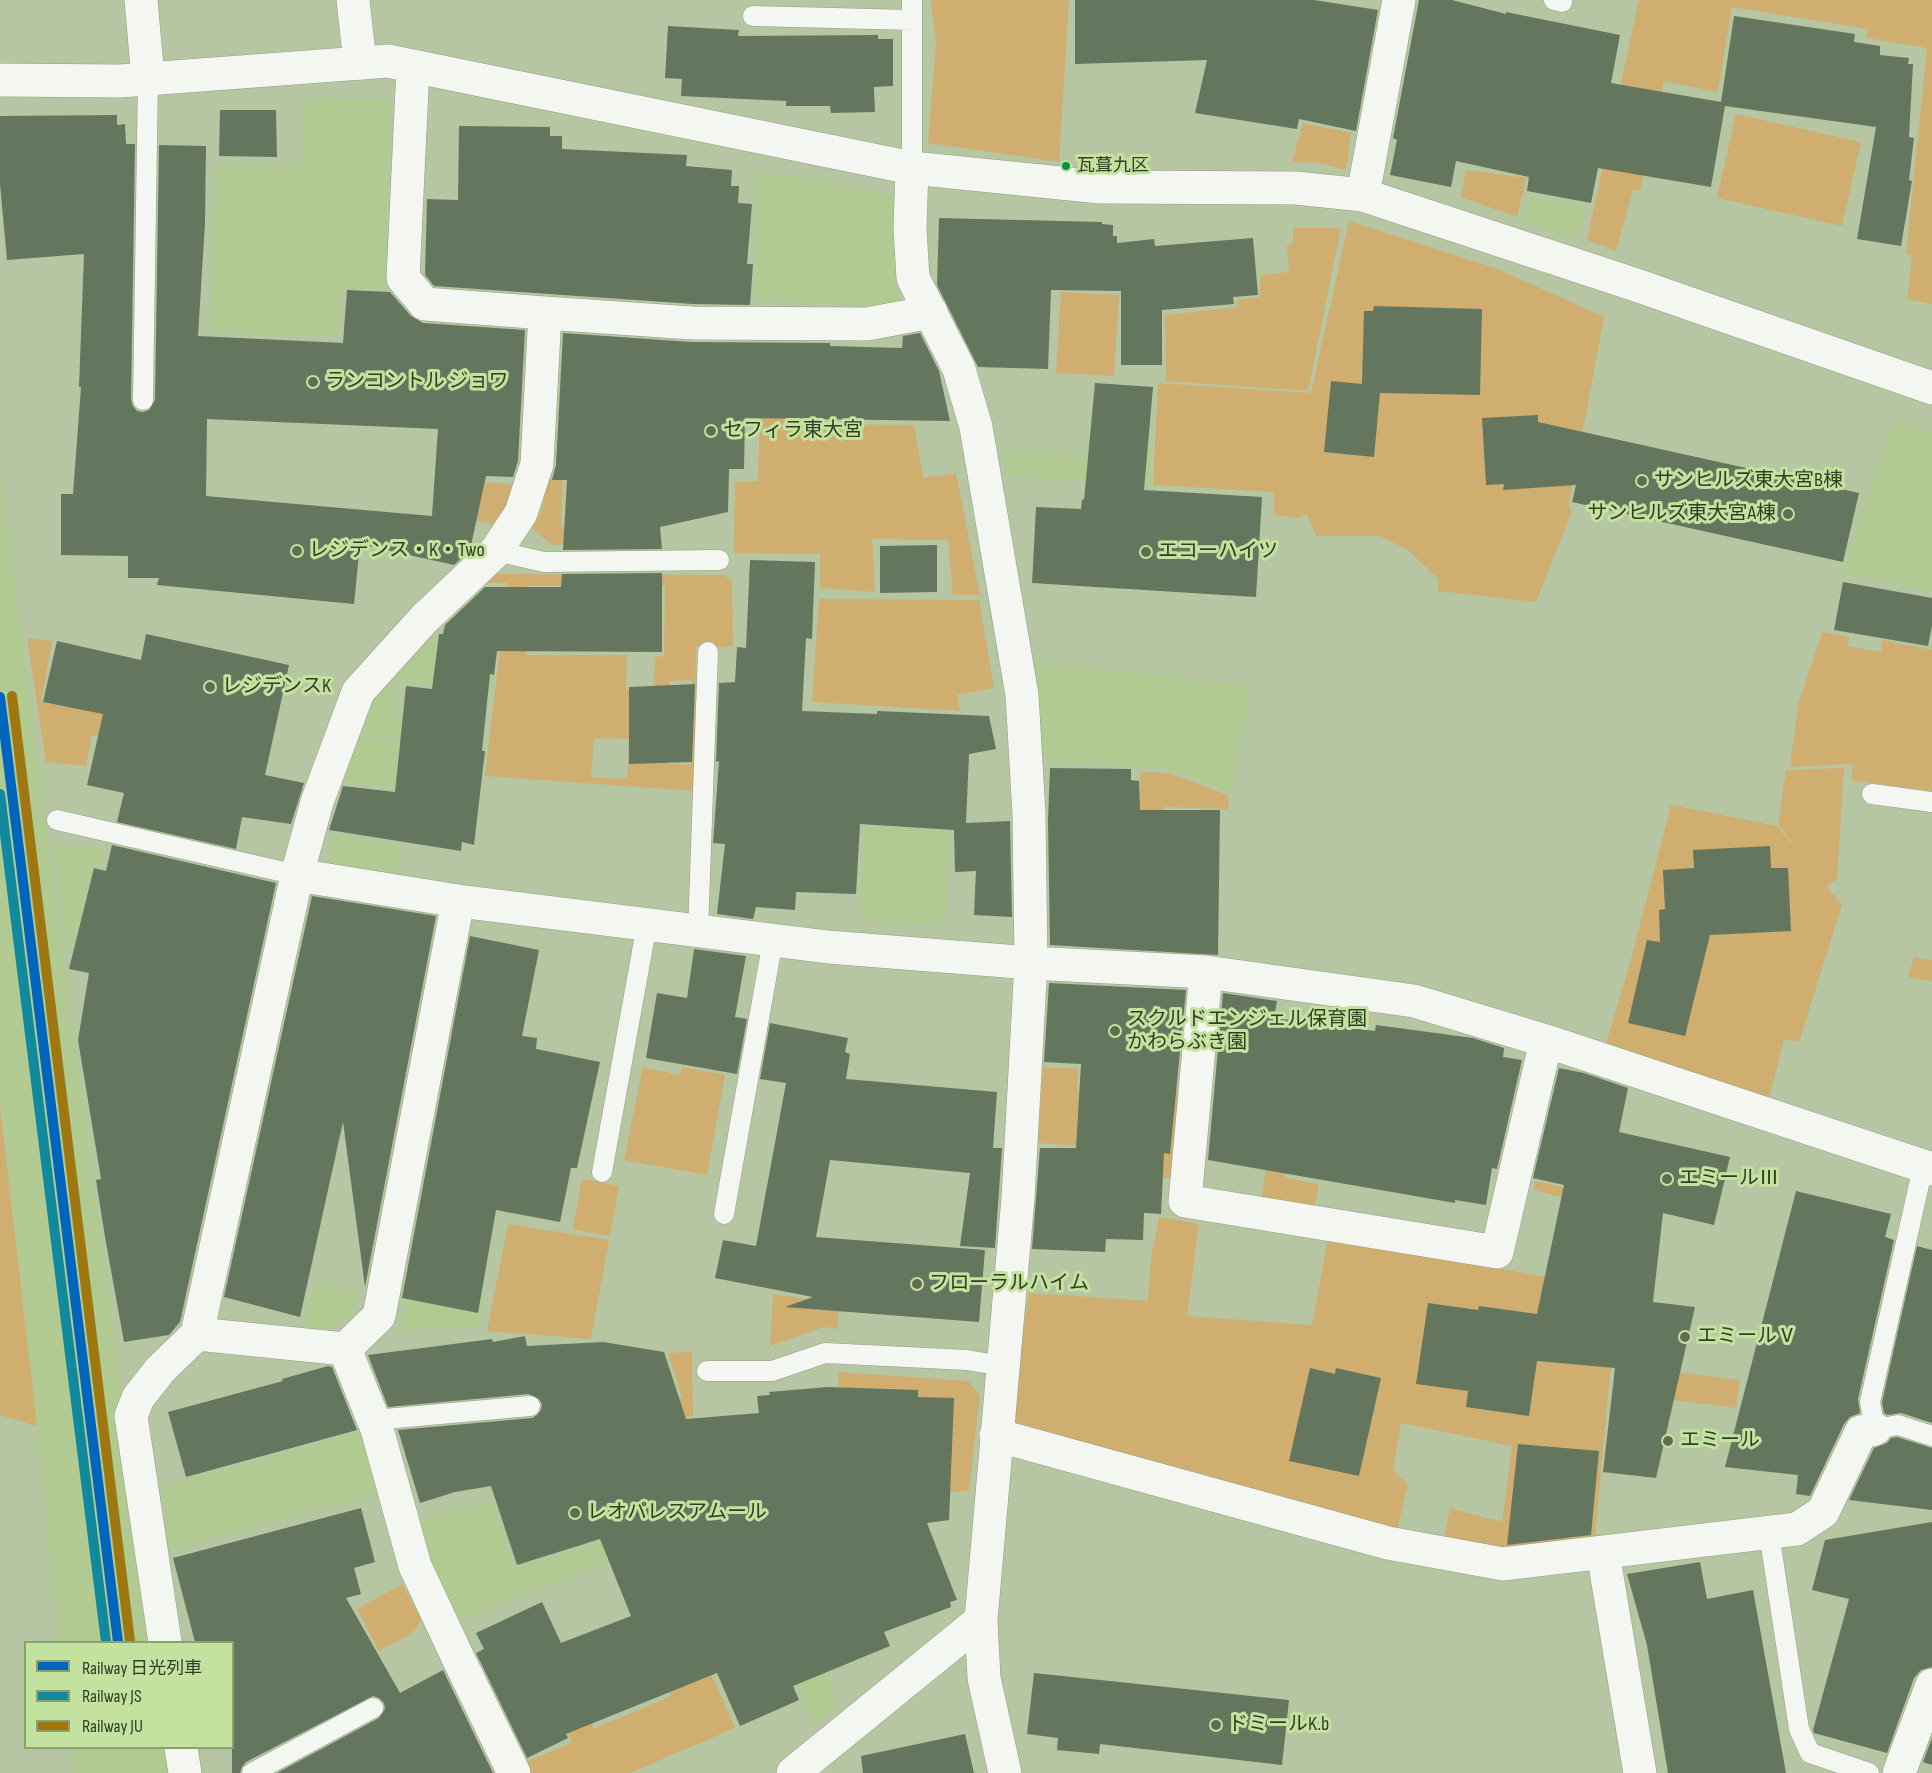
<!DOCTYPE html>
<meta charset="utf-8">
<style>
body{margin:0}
#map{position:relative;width:1932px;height:1773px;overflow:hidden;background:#b6c6a2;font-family:"Sofia Sans Condensed","Noto Sans JP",sans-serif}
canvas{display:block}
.legend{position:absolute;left:24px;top:1641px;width:210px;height:108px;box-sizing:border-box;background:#c4e29f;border:2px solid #8aa06d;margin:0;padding:8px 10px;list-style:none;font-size:18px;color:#323e23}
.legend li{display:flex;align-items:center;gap:12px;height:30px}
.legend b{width:30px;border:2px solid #8aa06d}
</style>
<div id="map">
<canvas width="1932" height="1773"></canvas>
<ul class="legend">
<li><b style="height:8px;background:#0065bd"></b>Railway 日光列車</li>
<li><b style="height:8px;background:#0f899b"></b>Railway JS</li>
<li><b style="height:8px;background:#9e7710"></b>Railway JU</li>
</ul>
</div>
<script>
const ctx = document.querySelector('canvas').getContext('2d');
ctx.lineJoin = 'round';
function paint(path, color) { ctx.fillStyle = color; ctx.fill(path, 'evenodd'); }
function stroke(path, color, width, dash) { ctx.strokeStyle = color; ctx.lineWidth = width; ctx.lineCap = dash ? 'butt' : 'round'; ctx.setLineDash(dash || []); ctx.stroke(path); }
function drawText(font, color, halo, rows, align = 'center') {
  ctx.font = font + ' "Sofia Sans Condensed","Noto Sans JP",sans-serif'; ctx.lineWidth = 6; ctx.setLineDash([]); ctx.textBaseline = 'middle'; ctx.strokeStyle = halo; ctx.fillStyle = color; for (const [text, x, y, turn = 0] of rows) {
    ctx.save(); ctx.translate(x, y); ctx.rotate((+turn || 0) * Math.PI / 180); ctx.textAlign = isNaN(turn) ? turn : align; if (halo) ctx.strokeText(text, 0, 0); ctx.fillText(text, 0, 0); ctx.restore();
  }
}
const built = new Path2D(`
 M 305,98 L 391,100 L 385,289 L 340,289 L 338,336 L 211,332 L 216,166 L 302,168 Z
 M 757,171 L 895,196 L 896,283 L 903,308 L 756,299 Z
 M 1530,196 L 1584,206 L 1575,239 L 1524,221 Z
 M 1895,420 L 1932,432 L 1932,591 L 1842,574 Z
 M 1087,440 L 1152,448 L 1150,483 L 1005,475 L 1002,451 L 1085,457 Z
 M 0,474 L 4,507 L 155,1642 L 60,1642 L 0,1091 Z
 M 431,635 L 437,636 L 434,664 L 468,669 L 467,674 L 493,678 L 491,691 L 390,679 Z
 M 1033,661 L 1251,686 L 1230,793 L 1169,769 L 1044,761 Z
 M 387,683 L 395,684 L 392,714 L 430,719 L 429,740 L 357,733 L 368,705 Z
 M 357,735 L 398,742 L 395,788 L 341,781 Z
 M 865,826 L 950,831 L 945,925 L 859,920 Z
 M 333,835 L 400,845 L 395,877 L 337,868 L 329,863 Z
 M 54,843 L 104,851 L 101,867 L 92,865 L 81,921 L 75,921 L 71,953 L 67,953 Z
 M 315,1281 L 319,1281 L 318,1284 L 358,1292 L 353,1316 L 315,1335 L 303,1333 Z
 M 410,1286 L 484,1297 L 480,1328 L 399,1330 Z
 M 360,1432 L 378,1494 L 168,1550 L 162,1487 Z
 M 491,1501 L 514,1569 L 653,1527 L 658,1542 L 459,1620 L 437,1578 L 419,1521 Z
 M 807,1636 L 838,1704 L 816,1725 L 780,1648 Z
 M 72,1748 L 169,1748 L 172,1773 L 74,1773 Z`);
const green = new Path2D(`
 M 931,0 L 1069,0 L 1059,162 L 928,143 L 936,42 Z
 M 1639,0 L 1932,0 L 1932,304 L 1907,299 L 1912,256 L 1906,254 L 1927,48 L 1866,38 L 1868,29 L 1732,7 L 1718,92 L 1664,81 L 1640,190 L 1633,190 L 1616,251 L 1587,240 Z
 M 1736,114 L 1861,142 L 1842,226 L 1717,198 Z
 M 1303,123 L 1351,133 L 1346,170 L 1315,162 L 1292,163 Z
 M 1466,170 L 1526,178 L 1517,217 L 1461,197 Z
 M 1349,221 L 1498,269 L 1604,317 L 1569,506 L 1571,513 L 1536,602 L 1438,591 L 1438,579 L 1408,550 L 1380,536 L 1316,536 L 1307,514 L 1298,518 L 1275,515 L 1273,492 L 1153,485 L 1158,383 L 1311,393 Z
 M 1293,228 L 1341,228 L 1308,391 L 1166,381 L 1165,315 L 1237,307 L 1238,299 L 1260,297 L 1260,275 L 1289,272 L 1287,245 L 1293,244 Z
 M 1061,292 L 1119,295 L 1114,376 L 1056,373 Z
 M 760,412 L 789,413 L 790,424 L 914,425 L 923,478 L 956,473 L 980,595 L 953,595 L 948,540 L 872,539 L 875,592 L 820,588 L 820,554 L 734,553 L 735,482 L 758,481 Z
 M 546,479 L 563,480 L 561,529 L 568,530 L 567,545 L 552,545 L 532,528 L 542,511 Z
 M 439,480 L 511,484 L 510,502 L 492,524 L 437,513 Z
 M 494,574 L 724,575 L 732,581 L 733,647 L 696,646 L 694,791 L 485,776 L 508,583 L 487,583 ZM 527,586 L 665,586 L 664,656 L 655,657 L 654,691 L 626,690 L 627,655 L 526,655 ZM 692,680 L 691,765 L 668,764 L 667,699 L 670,699 L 670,681 ZM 594,738 L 629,739 L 627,779 L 591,777 Z
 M 819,599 L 979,600 L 994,688 L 957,695 L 960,711 L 812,702 Z
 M 1822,632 L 1849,637 L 1848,646 L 1881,652 L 1882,640 L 1932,650 L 1932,791 L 1851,780 L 1853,764 L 1790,767 L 1798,705 Z
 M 27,638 L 52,641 L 41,702 L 80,709 L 128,711 L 125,740 L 92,735 L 86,766 L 46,762 Z
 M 1844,768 L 1837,879 L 1826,886 L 1842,905 L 1799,1042 L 1784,1039 L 1769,1099 L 1606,1044 L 1631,959 L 1671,805 L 1777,826 L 1801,855 L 1778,824 L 1786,770 Z
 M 1140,772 L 1168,773 L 1228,795 L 1229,809 L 1163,807 L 1162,821 L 1131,821 L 1140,797 Z
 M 1914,957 L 1932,960 L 1932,981 L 1908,977 Z
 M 643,1067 L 680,1075 L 683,1067 L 725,1075 L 707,1175 L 624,1160 Z
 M 1043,1067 L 1078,1069 L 1077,1091 L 1181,1090 L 1177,1179 L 1079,1173 L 1080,1146 L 1038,1143 Z
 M 0,1106 L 37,1426 L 0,1415 Z
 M 1266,1170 L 1286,1173 L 1285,1178 L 1319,1184 L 1314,1209 L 1261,1200 Z
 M 582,1179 L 619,1186 L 610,1236 L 573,1229 Z
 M 1535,1181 L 1563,1187 L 1563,1191 L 1566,1198 L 1533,1190 Z
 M 1159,1217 L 1199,1224 L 1187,1316 L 1312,1325 L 1328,1239 L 1618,1289 L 1594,1547 L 1504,1554 L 1444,1539 L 1450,1508 L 1502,1522 L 1512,1446 L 1401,1423 L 1393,1470 L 1408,1485 L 1397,1530 L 1008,1422 L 1029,1293 L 1148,1301 L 1151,1258 Z
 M 508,1224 L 609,1240 L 591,1339 L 487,1331 Z
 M 773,1294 L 840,1304 L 837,1329 L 824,1327 L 770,1346 Z
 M 692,1352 L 693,1416 L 634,1426 L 633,1419 L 682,1398 L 668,1353 Z
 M 1620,1365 L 1740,1380 L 1736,1408 L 1616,1393 Z
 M 838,1372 L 968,1381 L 980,1395 L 969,1491 L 864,1497 L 842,1473 Z
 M 402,1584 L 421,1619 C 415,1636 395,1642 379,1651 L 357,1609 Z
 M 564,1660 L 594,1729 L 671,1696 L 668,1689 L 710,1671 L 735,1728 L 630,1773 L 529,1773 L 524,1763 L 572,1742 L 559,1711 Z`);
const building = new Path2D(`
 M 1075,0 L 1314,0 L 1378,10 L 1356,131 L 1299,119 L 1297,129 L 1195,113 L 1207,60 L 1075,64 Z
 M 1419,0 L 1452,0 L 1506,14 L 1506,12 L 1620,35 L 1611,83 L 1721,102 L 1734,16 L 1855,34 L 1854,42 L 1880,46 L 1880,55 L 1909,58 L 1908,64 L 1913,64 L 1909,137 L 1914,138 L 1909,180 L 1912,181 L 1901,246 L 1857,239 L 1876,127 L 1725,106 L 1711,187 L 1598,168 L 1591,203 L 1527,191 L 1529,177 L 1456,161 L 1451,187 L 1390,175 L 1397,140 L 1393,138 Z
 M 668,26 L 739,30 L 738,36 L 878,35 L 878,39 L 893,39 L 893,86 L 874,87 L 875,112 L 831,113 L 830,106 L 786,106 L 786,101 L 681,96 L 682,79 L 665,78 Z
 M 220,110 L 276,110 L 277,157 L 219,156 Z
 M 117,115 L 117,125 L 125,124 L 126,144 L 135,144 L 131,400 L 133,406 L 137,411 L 143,412 L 149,410 L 155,400 L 159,145 L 206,146 L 205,223 L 198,336 L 343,343 L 347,290 L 390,292 L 411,316 L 423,323 L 525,330 L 518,461 L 513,477 L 486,476 L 470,550 L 454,565 L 360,544 L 354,604 L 157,585 L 159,578 L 128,578 L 128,556 L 61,555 L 61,494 L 73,494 L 81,387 L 79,387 L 84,254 L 7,260 L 0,184 L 0,116 ZM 207,419 L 438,429 L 432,516 L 206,496 Z
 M 459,126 L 550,127 L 550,136 L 562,136 L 562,149 L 687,155 L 686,166 L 732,170 L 731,186 L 739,186 L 738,203 L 752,204 L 747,264 L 753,264 L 750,305 L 693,304 L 434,286 L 425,275 L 427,199 L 458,200 Z
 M 939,218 L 1102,222 L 1102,224 L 1113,225 L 1113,236 L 1117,236 L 1117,243 L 1154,239 L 1155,246 L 1253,238 L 1258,295 L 1233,297 L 1234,304 L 1162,310 L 1162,365 L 1121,365 L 1121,291 L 1051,290 L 1048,369 L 978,367 L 937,285 Z
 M 1374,306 L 1482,309 L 1480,395 L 1380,393 L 1374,457 L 1324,452 L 1331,381 L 1362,384 L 1364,311 L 1373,311 Z
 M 563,333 L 691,342 L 830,343 L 830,346 L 902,348 L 903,336 L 920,333 L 939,371 L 950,421 L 745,418 L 744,469 L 729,469 L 728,512 L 660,527 L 662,549 L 563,550 L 567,480 L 552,480 L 556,465 Z
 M 1095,383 L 1153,387 L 1144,490 L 1262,497 L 1256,597 L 1032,583 L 1036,507 L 1081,509 L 1082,499 L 1084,500 Z
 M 1538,415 L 1538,422 L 1859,493 L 1843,562 L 1572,502 L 1576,485 L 1503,490 L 1504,484 L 1486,485 L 1482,418 Z
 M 937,545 L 937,592 L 880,593 L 880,546 Z
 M 750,560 L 815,562 L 812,639 L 806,638 L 802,711 L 877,714 L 877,711 L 989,716 L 996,749 L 969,754 L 966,823 L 1010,821 L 1012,917 L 974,915 L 976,871 L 955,872 L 954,830 L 860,824 L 856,894 L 796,892 L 795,910 L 756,907 L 753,919 L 717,914 L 725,844 L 713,843 L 719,761 L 716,762 L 719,683 L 735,682 L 737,647 L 746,648 Z
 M 662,573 L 662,652 L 497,651 L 494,675 L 490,674 L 482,751 L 485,751 L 474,845 L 462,842 L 461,851 L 329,830 L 343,786 L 395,792 L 406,686 L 432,689 L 439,634 L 443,634 L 445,625 L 485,587 L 561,587 L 562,574 Z
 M 1843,582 L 1932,598 L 1932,625 L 1928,646 L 1834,630 Z
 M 146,634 L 289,665 L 265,775 L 304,783 L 291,824 L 242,817 L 236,849 L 117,822 L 124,793 L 87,785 L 103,714 L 43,702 L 57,641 L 141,660 Z
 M 695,684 L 692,762 L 629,764 L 629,687 Z
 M 1050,768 L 1131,769 L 1131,780 L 1139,781 L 1140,810 L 1220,810 L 1218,955 L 1050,945 L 1048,820 Z
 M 112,845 L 276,883 L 180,1322 L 169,1335 L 124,1342 L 105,1237 L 96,1180 L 101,1179 L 78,1040 L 89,973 L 69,969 L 94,868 L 106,871 Z
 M 1770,846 L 1771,868 L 1788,868 L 1791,931 L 1710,935 L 1685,1036 L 1628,1023 L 1647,940 L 1660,942 L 1659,910 L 1665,909 L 1663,870 L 1694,868 L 1693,850 Z
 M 312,896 L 436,916 L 365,1287 L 343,1122 L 300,1317 L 224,1297 Z
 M 470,936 L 539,950 L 522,1036 L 537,1038 L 536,1049 L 600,1062 L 577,1168 L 571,1168 L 560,1222 L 496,1210 L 478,1313 L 402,1298 Z
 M 694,949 L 746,956 L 735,1017 L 747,1019 L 737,1074 L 646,1058 L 657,993 L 687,998 Z
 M 1049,983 L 1186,990 L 1170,1154 L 1164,1153 L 1161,1214 L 1144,1213 L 1143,1240 L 1106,1239 L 1105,1252 L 1032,1249 L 1040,1148 L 1076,1148 L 1081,1064 L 1044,1062 Z
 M 1223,993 L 1277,1001 L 1274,1018 L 1375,1031 L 1376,1025 L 1473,1038 L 1504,1048 L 1503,1057 L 1522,1060 L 1497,1169 L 1492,1168 L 1486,1205 L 1455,1200 L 1455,1203 L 1208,1160 Z
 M 770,1023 L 848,1038 L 845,1052 L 850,1054 L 846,1079 L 997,1092 L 993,1148 L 1002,1148 L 995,1248 L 960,1246 L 970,1173 L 830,1160 L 816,1237 L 985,1250 L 979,1322 L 785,1307 L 813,1297 L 715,1278 L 723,1240 L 756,1246 L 786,1083 L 760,1079 Z
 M 1559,1068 L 1584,1073 L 1628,1088 L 1619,1132 L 1730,1157 L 1714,1225 L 1663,1213 L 1653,1302 L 1695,1307 L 1656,1478 L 1603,1472 L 1615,1368 L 1537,1361 L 1529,1416 L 1466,1407 L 1468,1391 L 1416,1384 L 1428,1303 L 1478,1310 L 1479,1306 L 1537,1314 L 1564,1185 L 1533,1178 Z
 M 1796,1191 L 1891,1214 L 1885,1237 L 1894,1240 L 1858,1399 L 1860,1413 L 1850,1417 L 1844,1424 L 1810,1496 L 1796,1494 L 1798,1475 L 1725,1467 Z
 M 1917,1246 L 1932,1250 L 1932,1423 L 1901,1413 L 1887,1415 L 1884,1413 L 1882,1402 Z
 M 525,1336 L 527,1346 L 603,1342 L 664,1352 L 686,1419 L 759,1413 L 757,1396 L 770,1395 L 769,1392 L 828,1387 L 918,1390 L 918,1397 L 954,1398 L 949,1520 L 927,1523 L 957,1600 L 950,1602 L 951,1607 L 884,1632 L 890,1646 L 793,1686 L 799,1700 L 740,1726 L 717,1673 L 566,1734 L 568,1738 L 527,1758 L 476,1653 L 484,1649 L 476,1633 L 542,1602 L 561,1643 L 631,1616 L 600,1539 L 517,1565 L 491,1486 L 455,1492 L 420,1503 L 398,1430 L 532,1418 L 537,1415 L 541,1410 L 542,1404 L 539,1399 L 529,1394 L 388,1407 L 368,1355 L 492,1339 L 493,1342 Z
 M 328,1366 L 332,1367 L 357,1430 L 186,1477 L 168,1412 L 283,1381 L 282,1379 Z
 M 1310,1368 L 1335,1374 L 1336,1368 L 1381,1378 L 1359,1476 L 1289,1461 Z
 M 1897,1437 L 1932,1448 L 1932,1510 L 1849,1500 L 1874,1448 L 1887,1443 L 1891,1438 Z
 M 1518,1444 L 1599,1451 L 1591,1535 L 1507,1545 Z
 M 361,1508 L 375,1562 L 354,1568 L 361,1594 L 346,1598 L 400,1693 L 443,1670 L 493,1773 L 277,1773 L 379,1718 L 385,1709 L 384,1703 L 379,1698 L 373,1696 L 246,1762 L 242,1767 L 240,1773 L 232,1773 L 232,1642 L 195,1642 L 173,1558 Z
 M 1932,1522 L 1932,1667 L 1921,1670 L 1914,1678 L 1887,1753 L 1814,1733 L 1813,1730 L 1849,1599 L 1812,1590 L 1825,1540 Z
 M 1700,1562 L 1707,1599 L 1753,1590 L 1786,1773 L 1668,1773 L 1647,1645 L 1627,1574 Z
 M 1034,1673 L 1289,1700 L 1282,1765 L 1100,1744 L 1099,1754 L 1057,1750 L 1058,1738 L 1027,1734 Z
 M 965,1734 L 974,1773 L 863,1773 L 861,1756 Z
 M 1932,1738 L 1932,1765 L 1923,1762 Z`);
const lane = new Path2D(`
 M 1554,0 L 1562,2
 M 753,16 L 912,20
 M 912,168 L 912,0
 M 143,400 L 148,78
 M 496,551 L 544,562 L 719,560
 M 1872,794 L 1932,802
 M 57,820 L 297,875
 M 698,931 L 708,652
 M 1923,1167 L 1870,1402 L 1875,1429 L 1898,1425 L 1932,1436
 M 602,1172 L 647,924
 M 724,1214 L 773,940
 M 707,1371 L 772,1371 L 825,1353 L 967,1360 L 1002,1366
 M 373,1420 L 530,1406
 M 1769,1533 L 1799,1729 L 1810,1753 L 1869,1773
 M 252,1773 L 373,1708`);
const street = new Path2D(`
 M 141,0 L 148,78
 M 353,0 L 360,63
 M 912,168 L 910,228 L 913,278 L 959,369 L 976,427 L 1022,695 L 1029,814 L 1031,963 L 1018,1198 L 981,1620 L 984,1678 L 1005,1773
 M 1363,195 L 1399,0
 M 545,313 L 692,323 L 867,324 L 931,312
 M 297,875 L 317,802 L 358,692 L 424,619 L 496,551 L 521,513 L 537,464 L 545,313 L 425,304 L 403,278 L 413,68
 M 1206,972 L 1185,1201 L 1497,1252 L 1546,1041
 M 197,1334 L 345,1349 L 377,1429 L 415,1566 L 459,1660 L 514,1773
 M 345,1349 L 379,1316 L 458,901
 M 996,1435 L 1388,1543 L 1503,1564 L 1797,1529 L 1823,1512 L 1861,1432 L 1875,1429
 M 1603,1553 L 1640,1773
 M 165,1642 L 131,1416 L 138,1398 L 160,1370 L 197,1334 L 297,875 L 458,901 L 828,947 L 1031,963 L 1206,972 L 1414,1001 L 1546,1041 L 1932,1169
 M 181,1748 L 185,1773
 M 793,1773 L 981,1620
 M 1899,1773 L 1932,1685`);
const secondary = new Path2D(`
 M 0,80 L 120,81 L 388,61 L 912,168 L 1100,187 L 1296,188 L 1363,195 L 1636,285 L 1932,388`);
const rail1 = new Path2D(`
 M 0,697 L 118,1642`);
const rail2 = new Path2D(`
 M 0,794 L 106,1642`);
const rail3 = new Path2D(`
 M 12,696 L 130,1641`);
const markers = [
 [1066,166,5,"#0a9148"],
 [313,382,6,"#606e4f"],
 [711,431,6,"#606e4f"],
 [1642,481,6,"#606e4f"],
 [1788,514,6,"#606e4f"],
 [297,551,6,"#606e4f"],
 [1146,552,6,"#606e4f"],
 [210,687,6,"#606e4f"],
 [1115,1031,6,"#606e4f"],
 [1667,1179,6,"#606e4f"],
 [917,1284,6,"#606e4f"],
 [1685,1337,6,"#606e4f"],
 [1668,1441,6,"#606e4f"],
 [575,1513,6,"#606e4f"],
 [1216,1725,6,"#606e4f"]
];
const busNames = [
 ["瓦葺九区",1077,166]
];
const poiNames = [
 ["ランコントル ジョワ",325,382],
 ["セフィラ東大宮",723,431],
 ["サンヒルズ東大宮B棟",1654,481],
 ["サンヒルズ東大宮A棟",1776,514,"right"],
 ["レジデンス・K・Two",309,551],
 ["エコーハイツ",1158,552],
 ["レジデンスK",222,687],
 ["スクルドエンジェル保育園",1127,1020],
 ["かわらぶき園",1127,1043],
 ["エミールⅢ",1679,1179],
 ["フローラルハイム",929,1284],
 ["エミールⅤ",1697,1337],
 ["エミール",1680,1441],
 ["レオパレスアムール",587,1513],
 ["ドミールK.b",1228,1725]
];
paint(built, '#b1ca92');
paint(green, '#cfae70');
paint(building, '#64775e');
stroke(lane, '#929e82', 21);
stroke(street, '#929e82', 34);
stroke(secondary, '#929e82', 34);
stroke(lane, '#f4f6f1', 20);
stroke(street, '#f4f6f1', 33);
stroke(secondary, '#f4f6f1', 33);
stroke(rail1, '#0065bd', 10);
stroke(rail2, '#0f899b', 10);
stroke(rail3, '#9e7710', 10);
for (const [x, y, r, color] of markers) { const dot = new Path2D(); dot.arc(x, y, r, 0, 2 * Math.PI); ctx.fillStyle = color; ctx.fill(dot); stroke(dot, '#c4e29f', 2); }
drawText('18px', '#323e23', '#c4e29f', busNames, 'left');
drawText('20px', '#323e23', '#c4e29f', poiNames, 'left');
</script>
